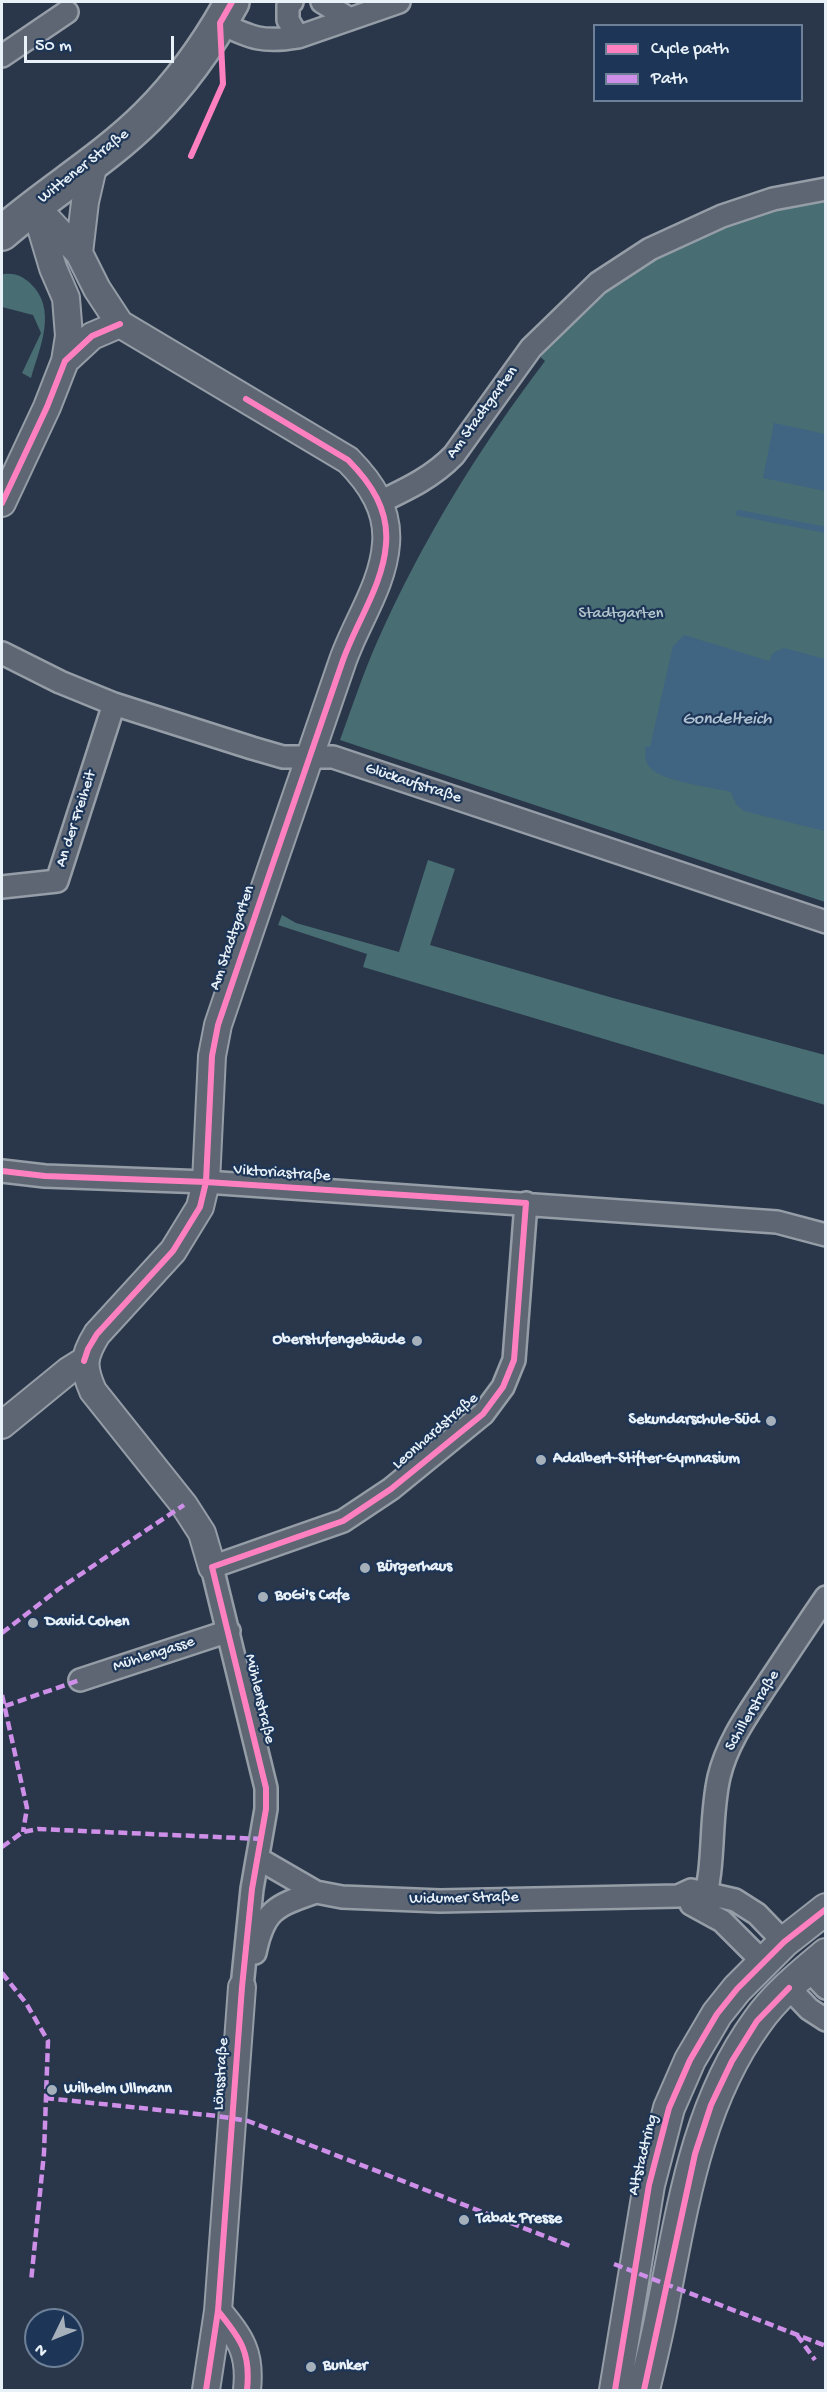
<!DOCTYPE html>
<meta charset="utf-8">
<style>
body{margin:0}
#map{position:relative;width:827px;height:2392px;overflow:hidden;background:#2a374a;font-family:"Gochi Hand",sans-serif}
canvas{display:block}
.frame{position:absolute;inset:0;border:3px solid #e8f1f8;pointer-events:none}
.legend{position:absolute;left:593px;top:24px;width:210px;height:78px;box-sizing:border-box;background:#1d3557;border:2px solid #6e8097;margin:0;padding:8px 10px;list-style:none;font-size:18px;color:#e8f1f8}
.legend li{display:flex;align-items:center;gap:12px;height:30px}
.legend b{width:30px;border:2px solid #6e8097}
.north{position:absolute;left:24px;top:2308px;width:60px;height:60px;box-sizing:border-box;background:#1d3557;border:2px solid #6e8097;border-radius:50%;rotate:227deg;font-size:16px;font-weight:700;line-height:24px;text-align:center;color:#e8f1f8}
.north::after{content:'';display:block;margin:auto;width:21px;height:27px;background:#a6b0bb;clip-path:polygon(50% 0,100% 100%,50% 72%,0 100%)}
.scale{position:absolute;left:24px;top:36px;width:150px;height:27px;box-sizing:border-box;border:3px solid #e8f1f8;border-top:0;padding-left:8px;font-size:18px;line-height:21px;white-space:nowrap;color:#e8f1f8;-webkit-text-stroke:4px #1d3557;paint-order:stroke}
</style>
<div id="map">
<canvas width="827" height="2392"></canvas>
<div class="frame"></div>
<ul class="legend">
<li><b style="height:8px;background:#ff80c0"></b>Cycle path</li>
<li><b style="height:8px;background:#ce8fe9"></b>Path</li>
</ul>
<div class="north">N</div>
<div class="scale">50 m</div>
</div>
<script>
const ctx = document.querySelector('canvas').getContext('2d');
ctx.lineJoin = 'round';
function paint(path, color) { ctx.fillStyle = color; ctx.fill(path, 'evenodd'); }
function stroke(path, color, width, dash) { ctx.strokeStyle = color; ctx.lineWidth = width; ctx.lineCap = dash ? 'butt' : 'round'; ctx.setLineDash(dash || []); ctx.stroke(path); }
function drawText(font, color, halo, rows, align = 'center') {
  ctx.font = font + ' "Gochi Hand",sans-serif'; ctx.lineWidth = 4.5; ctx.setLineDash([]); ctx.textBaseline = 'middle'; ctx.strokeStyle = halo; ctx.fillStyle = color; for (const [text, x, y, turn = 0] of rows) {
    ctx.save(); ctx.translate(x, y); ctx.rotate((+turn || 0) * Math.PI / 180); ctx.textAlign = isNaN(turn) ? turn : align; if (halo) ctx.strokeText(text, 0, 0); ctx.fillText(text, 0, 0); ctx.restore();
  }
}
const green = new Path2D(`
 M 825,200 L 825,902 L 340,740 C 352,707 363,674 377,642 C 422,541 479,448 545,361 L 538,355 C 556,338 572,320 591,304 C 655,248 742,212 825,200 Z
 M 4,274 C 15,273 22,276 30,283 C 58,309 40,347 31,378 L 22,373 L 41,333 L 33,315 L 2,307 L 2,275 Z
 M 428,860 L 455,869 L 430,945 L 613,998 L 825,1055 L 825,1105 L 363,967 L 367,954 L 278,925 L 282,915 L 296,923 L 399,952 Z`);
const water = new Path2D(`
 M 774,423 L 825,434 L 825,491 L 763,478 Z
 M 684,635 L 769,661 L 773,653 L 784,648 L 825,659 L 825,831 L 744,811 L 736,804 L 731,792 C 714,788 666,781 654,771 C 645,765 644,755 646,746 L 650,747 L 673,646 Z`);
const stream = new Path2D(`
 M 739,513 L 826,530`);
const minor = new Path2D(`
 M 292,2 L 288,5 L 288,20 L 298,37
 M 322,2 L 350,19
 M 220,23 C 251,38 263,43 298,37 L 399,2
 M 2,56 L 67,12
 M 380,502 C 407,489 433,477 454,455 L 531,348 L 598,283 L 650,249 L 722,216 L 773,199 L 826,189
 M 2,653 L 60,682 L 114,704 L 252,748 L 283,757 L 333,757 L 826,922
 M 2,887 L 57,881 L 114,704
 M 2,1171 L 45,1176 L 206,1182 L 777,1222 L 826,1235
 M 80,1680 L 229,1631
 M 259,1859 L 316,1892 L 342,1897 L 440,1901 L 678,1896 L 691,1890 L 735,1900 L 757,1914 L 784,1942
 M 691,1904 L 722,1921 L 763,1962
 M 702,1909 C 716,1866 709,1821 719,1777 C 727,1743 748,1714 767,1685 C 787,1655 806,1626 826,1597
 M 255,1953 C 264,1909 276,1906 316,1892
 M 808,1969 L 826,1988
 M 242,1987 L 252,1889 L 266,1809 L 266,1788 L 212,1567 L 343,1521 L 391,1489 L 483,1414 L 503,1387 L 514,1360 L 526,1203
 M 789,1988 L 809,2009 L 826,2020`);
const tertiary = new Path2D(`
 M 34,205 L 79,253 L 97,289 L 120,324 L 348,460 C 371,483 389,510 386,544 C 383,586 355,624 342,663 C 300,784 259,904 218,1025 L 212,1056 L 206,1182 L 200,1207 L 173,1251 L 97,1334 C 83,1357 82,1366 93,1391 L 184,1505 L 202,1533 L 212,1567
 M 79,253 L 85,202 L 94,163
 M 65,361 L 92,336 L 120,324
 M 2,503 L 47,407 L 65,361 L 69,336 L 66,298 L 53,268 L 36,211
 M 2,1425 L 68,1371 L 84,1361
 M 218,2311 C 241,2339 251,2353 247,2390
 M 206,2390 L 218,2311 L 242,1987`);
const secondary = new Path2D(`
 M 615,2390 L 649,2185 L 669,2108 L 690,2060 L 717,2014 L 737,1989 L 784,1942 L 826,1909
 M 644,2390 C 650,2364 657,2337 662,2310 C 682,2211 696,2106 757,2022 C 775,1996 802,1974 826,1954`);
const primary = new Path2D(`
 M 2,233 C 49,192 104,160 148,116 C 181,83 210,42 232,2`);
const quiet = new Path2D(`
 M 2,1633 L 60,1588 L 184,1505
 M 2,1695 L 27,1808 L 23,1832
 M 5,1706 L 80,1680
 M 2,1847 L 23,1832 L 38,1829 L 262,1839
 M 2,1973 L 26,2003 L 48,2041 L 44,2153 L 31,2282
 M 45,2098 L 217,2116 L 248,2121 L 570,2246
 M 614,2264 L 826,2346
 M 797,2335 L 815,2360`);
const cycleway = new Path2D(`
 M 191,156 L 223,84 L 220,23 L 232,2
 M 2,503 L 47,407 L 65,361 L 92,336 L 120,324
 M 2,1171 L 45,1176 L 206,1182 L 526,1203 L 514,1360 L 503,1387 L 483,1414 L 391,1489 L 343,1521 L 212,1567 L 266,1788 L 266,1809 L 252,1889 L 242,1987 L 218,2311 L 206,2390
 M 84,1361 L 88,1349 L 97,1334 L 173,1251 L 200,1207 L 206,1182 L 212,1056 L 218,1025 C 259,904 300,784 342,663 C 355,624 383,586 386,544 C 389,510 371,483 348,460 L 246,399
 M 218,2311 C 241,2339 251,2353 247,2390
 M 615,2390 L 649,2185 L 669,2108 L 690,2060 L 717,2014 L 737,1989 L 784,1942 L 826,1909
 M 644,2390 L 695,2154 L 711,2105 L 732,2061 L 757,2021 L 789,1988`);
const markers = [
 [417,1341,6,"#a6b0bb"],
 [771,1421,6,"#a6b0bb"],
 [541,1460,6,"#a6b0bb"],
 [365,1568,6,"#a6b0bb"],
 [263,1597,6,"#a6b0bb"],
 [33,1623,6,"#a6b0bb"],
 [52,2090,6,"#a6b0bb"],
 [464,2220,6,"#a6b0bb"],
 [311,2367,6,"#a6b0bb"]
];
const streetNames = [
 ["Wittener Straße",84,167,-38],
 ["Am Stadtgarten",483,413,-54],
 ["Glückaufstraße",413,784,18],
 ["An der Freiheit",77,819,-72],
 ["Am Stadtgarten",233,938,-71],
 ["Viktoriastraße",282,1174,4],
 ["Leonhardstraße",436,1432,-41],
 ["Mühlengasse",154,1655,-18],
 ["Mühlenstraße",259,1699,77],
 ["Schillerstraße",753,1711,-59],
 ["Widumer Straße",464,1899,-1],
 ["Lönsstraße",222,2074,-86],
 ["Altstadtring",644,2155,-76]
];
const parkNames = [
 ["Stadtgarten",621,615]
];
const poiNames = [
 ["Oberstufengebäude",405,1341,"right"],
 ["Sekundarschule-Süd",759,1421,"right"],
 ["Adalbert-Stifter-Gymnasium",553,1460],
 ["Bürgerhaus",377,1568],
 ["BoGi's Cafe",275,1597],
 ["David Cohen",45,1623],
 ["Wilhelm Ullmann",64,2090],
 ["Tabak Presse",476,2220],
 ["Bunker",323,2367]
];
const waterNames = [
 ["Gondelteich",727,720]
];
paint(green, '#486d73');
paint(water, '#3f6583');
stroke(stream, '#3f6583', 6);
stroke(minor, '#959da7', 26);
stroke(tertiary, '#959da7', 30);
stroke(secondary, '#959da7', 34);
stroke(primary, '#959da7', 38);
stroke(minor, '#5d6672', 21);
stroke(tertiary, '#5d6672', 26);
stroke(secondary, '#5d6672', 30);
stroke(primary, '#5d6672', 33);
stroke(quiet, '#ce8fe9', 4.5, [9, 4.5]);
stroke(cycleway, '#ff80c0', 6);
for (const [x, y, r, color] of markers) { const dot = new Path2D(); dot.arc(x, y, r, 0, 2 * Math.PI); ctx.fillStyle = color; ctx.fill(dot); stroke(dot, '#1d3557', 2); }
drawText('16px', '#e8f1f8', '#1d3557', streetNames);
drawText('16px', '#b2c6cc', '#1d3557', parkNames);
drawText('bold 16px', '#e8f1f8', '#1d3557', poiNames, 'left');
drawText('italic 18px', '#aec2d1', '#1d3557', waterNames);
</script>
